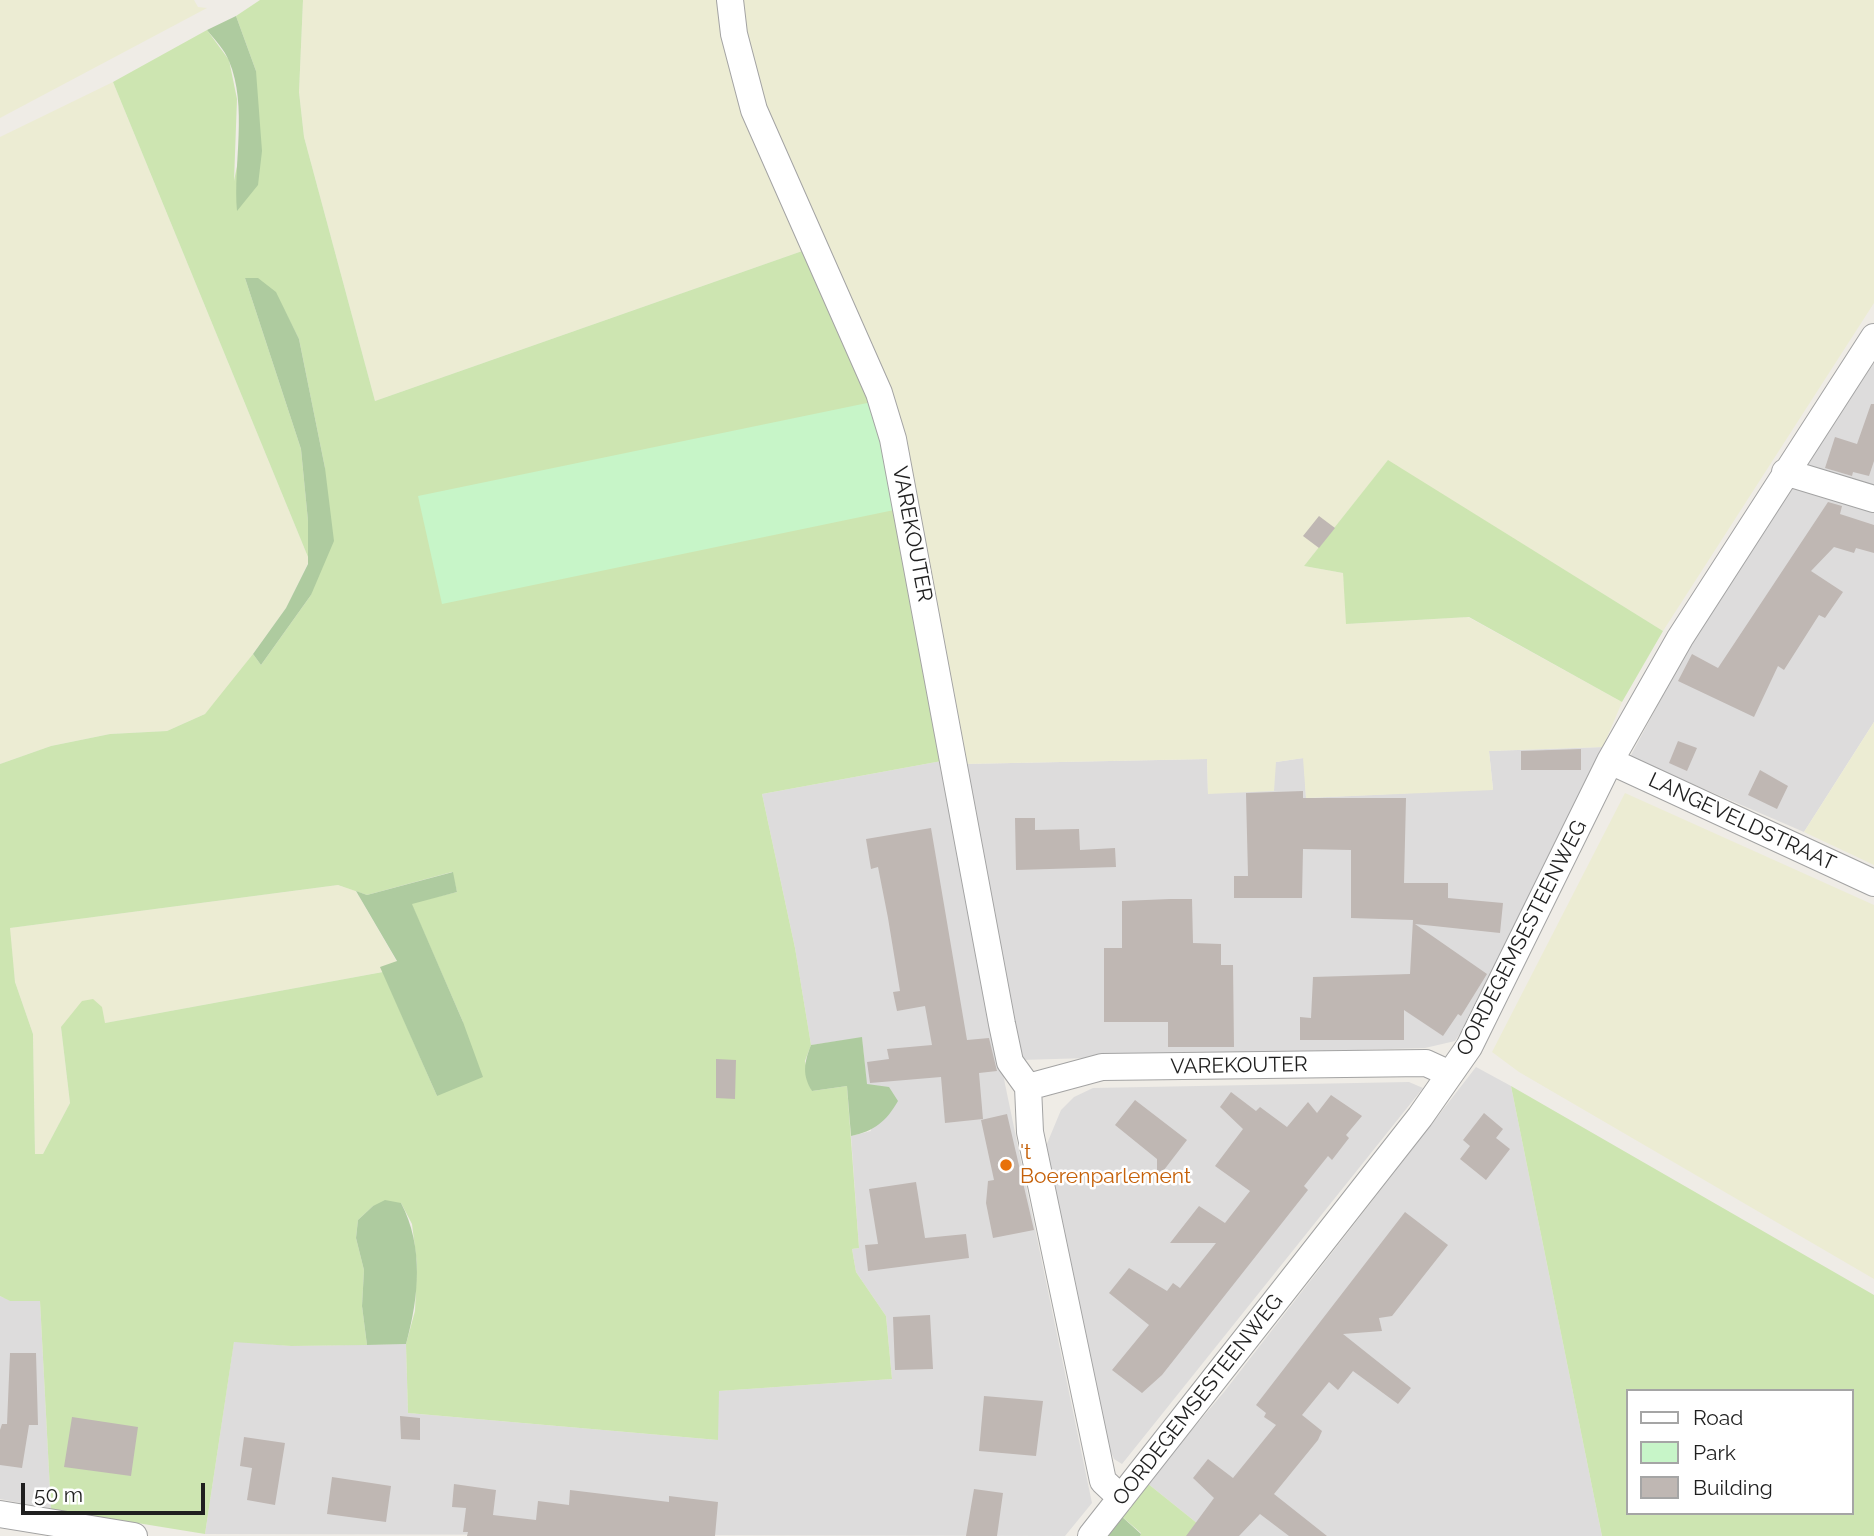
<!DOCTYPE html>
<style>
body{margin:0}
#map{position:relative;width:1874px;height:1536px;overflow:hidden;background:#efece6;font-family:Raleway,sans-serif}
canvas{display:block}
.legend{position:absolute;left:1626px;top:1389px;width:228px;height:126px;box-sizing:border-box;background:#fff;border:2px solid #a5a5a5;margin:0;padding:9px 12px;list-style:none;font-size:21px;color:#1f1f1f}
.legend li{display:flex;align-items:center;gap:14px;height:35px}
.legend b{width:35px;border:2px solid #a5a5a5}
.scale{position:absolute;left:21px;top:1483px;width:184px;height:32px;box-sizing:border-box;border:4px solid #1f1f1f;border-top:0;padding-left:9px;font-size:21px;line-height:24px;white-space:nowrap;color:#1f1f1f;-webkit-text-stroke:5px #fff;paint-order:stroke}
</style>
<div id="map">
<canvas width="1874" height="1536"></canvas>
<ul class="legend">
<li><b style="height:9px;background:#fff"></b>Road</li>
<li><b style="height:19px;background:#c7f5c8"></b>Park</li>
<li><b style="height:19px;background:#bfb7b3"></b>Building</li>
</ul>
<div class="scale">50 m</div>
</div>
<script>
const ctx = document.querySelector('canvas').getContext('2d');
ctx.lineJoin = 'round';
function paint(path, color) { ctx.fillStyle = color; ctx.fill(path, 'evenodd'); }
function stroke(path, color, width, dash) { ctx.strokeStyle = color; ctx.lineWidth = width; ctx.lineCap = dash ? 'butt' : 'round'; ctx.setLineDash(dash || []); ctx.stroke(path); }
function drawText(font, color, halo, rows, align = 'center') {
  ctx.font = font + ' Raleway,sans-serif'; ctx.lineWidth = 5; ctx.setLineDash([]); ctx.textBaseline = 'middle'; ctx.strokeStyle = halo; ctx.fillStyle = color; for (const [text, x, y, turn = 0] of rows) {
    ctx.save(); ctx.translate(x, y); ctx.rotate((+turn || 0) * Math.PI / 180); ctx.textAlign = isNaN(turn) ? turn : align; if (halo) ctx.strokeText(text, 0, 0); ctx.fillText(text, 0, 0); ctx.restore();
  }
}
const residential = new Path2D(`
 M 1874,363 L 1874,493 L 1801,469 Z
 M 1793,482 L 1874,509 L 1874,722 L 1804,832 L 1630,757 L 1691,643 Z
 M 1603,747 L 1474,1012 L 1455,1041 L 1425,1048 L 1021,1060 L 963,764 L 1207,759 L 1208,794 L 1276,762 L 1304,758 L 1306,798 L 1493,789 L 1489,751 Z
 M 947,760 L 1005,1084 L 1092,1503 L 1065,1536 L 205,1534 L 234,1341 L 291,1346 L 406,1344 L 408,1413 L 718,1440 L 718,1391 L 892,1379 L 886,1316 L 856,1272 L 852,1249 L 859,1248 L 851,1136 L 871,1131 L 862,1038 L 811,1045 L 795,948 L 762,794 Z
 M 1476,1067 L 1511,1086 L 1602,1536 L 1213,1536 L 1147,1483 L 1224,1392 Z
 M 1409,1082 L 1423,1088 L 1122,1464 L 1114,1459 L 1107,1443 L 1046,1146 L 1061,1110 L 1074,1097 L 1093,1088 Z
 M 0,1296 L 11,1301 L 40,1301 L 51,1509 L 0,1499 Z`);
const farmland = new Path2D(`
 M 0,0 L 194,0 L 198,7 L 207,8 L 0,118 Z
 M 303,0 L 720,0 L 808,249 L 375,401 L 304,137 L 299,92 Z
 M 737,0 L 1874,0 L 1874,303 L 1663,631 L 1388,461 L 1304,566 L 1343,573 L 1347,624 L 1468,617 L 1622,702 L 1603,747 L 1489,751 L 1493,790 L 1306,798 L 1303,758 L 1276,762 L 1274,791 L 1208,794 L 1207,759 L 963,764 L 756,86 Z
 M 113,82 L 308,557 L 308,563 L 286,608 L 227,690 L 205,714 L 167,731 L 110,734 L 51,746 L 0,764 L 0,137 Z
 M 1874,722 L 1874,865 L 1804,832 Z
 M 1625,793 L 1874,905 L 1874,1279 L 1519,1072 L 1492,1052 Z
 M 338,885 L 356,891 L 397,962 L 381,967 L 383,972 L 105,1023 L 61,1027 L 70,1103 L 43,1154 L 35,1154 L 33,1034 L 15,982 L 9,928 Z`);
const grass = new Path2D(`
 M 260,0 L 303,0 L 299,92 L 304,137 L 375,401 L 808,249 L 880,424 L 947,760 L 762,794 L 795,948 L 811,1045 L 805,1061 L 812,1091 L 847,1086 L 859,1248 L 852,1249 L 856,1272 L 886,1316 L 892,1379 L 719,1391 L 718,1440 L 408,1413 L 406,1344 L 415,1311 L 417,1264 L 412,1224 L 401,1203 L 373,1206 L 358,1220 L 356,1238 L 364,1270 L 362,1306 L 367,1345 L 291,1346 L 234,1342 L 205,1534 L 51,1509 L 40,1301 L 10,1301 L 0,1296 L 0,764 L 51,746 L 110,734 L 167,731 L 205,714 L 253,654 L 261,665 L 311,595 L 325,468 L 299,339 L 275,292 L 245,278 L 301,449 L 308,521 L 308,557 L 113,82 L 207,30 L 229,60 L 237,99 L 234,181 L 256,71 L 236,16 ZM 452,872 L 457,892 L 411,903 L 463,1022 L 437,1096 L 383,972 L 105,1023 L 102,1007 L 93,999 L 82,1001 L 61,1027 L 70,1103 L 43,1154 L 35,1154 L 33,1034 L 15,982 L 10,928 L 338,885 L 367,895 Z
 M 1388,460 L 1663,631 L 1622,702 L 1469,617 L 1346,624 L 1343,573 L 1304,566 Z
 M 1511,1086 L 1874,1295 L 1874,1536 L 1602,1536 ZM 1627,1391 L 1851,1391 L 1851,1513 L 1627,1513 Z
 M 1147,1483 L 1213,1536 L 1140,1536 L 1141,1533 L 1120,1515 Z`);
const forest = new Path2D(`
 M 236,16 L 256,71 L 262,151 L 258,185 L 237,211 C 233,164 248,106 229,61 C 225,50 214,39 207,30 Z
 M 245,278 L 258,278 L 276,292 L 299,339 L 325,468 L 334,541 L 311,595 L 261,665 L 253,654 L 286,608 L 308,564 L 308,521 L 301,449 Z
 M 453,872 L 457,892 L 412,904 L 463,1022 L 483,1077 L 437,1096 L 380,967 L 397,961 L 356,891 L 367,895 Z
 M 862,1037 L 867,1084 L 889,1087 L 898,1101 C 886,1122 874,1131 851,1136 L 847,1086 L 812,1091 C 802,1075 804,1063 811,1045 Z
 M 385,1200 L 401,1203 C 424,1247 419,1297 406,1344 L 367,1345 L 362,1306 L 364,1270 L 356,1238 L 358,1220 L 373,1206 Z
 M 1120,1515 L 1141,1534 L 1140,1536 L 1105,1536 Z`);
const park = new Path2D(`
 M 872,402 L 899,509 L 442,604 L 418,496 Z`);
const building = new Path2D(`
 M 1871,404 L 1874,404 L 1874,461 L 1869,476 L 1853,472 L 1852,476 L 1825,468 L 1835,437 L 1857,444 Z
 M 1828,502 L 1842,506 L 1840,514 L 1874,525 L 1874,553 L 1856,548 L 1854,553 L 1834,547 L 1811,571 L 1843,592 L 1825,618 L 1819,615 L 1784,670 L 1778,666 L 1754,717 L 1678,681 L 1692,654 L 1718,668 Z
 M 1319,516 L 1335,528 L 1319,548 L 1303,536 Z
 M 1678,741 L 1697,748 L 1687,771 L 1669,763 Z
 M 1581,749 L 1581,770 L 1521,770 L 1521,751 Z
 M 1760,770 L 1788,786 L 1777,809 L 1748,795 Z
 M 1303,791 L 1303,798 L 1406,798 L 1404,883 L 1448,883 L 1448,898 L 1503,903 L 1500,933 L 1415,924 L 1487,974 L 1461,1016 L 1458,1014 L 1443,1036 L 1404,1010 L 1404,1040 L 1300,1040 L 1300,1017 L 1311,1018 L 1313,977 L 1410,974 L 1413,920 L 1351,918 L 1351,850 L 1303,849 L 1302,898 L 1234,898 L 1234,876 L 1248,876 L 1246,793 Z
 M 1015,818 L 1035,818 L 1035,830 L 1079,829 L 1080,850 L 1115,848 L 1116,867 L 1016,870 Z
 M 931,828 L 967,1040 L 989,1038 L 997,1071 L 979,1073 L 983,1119 L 945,1123 L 941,1077 L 870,1083 L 867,1062 L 889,1059 L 887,1049 L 932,1045 L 925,1006 L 897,1011 L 893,992 L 900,991 L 888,918 L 878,867 L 871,869 L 866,839 Z
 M 1170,899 L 1192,899 L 1193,943 L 1221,944 L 1221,965 L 1233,965 L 1234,1047 L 1168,1047 L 1168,1022 L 1104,1022 L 1104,948 L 1122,948 L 1122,901 Z
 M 716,1059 L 736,1060 L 735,1099 L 716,1098 Z
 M 1231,1092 L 1256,1111 L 1260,1107 L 1287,1127 L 1308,1102 L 1317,1113 L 1331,1095 L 1362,1116 L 1346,1135 L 1349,1138 L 1332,1160 L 1328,1156 L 1304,1186 L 1308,1190 L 1222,1299 L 1162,1375 L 1142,1393 L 1112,1370 L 1149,1325 L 1109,1293 L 1129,1268 L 1167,1291 L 1173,1283 L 1180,1288 L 1216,1243 L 1170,1243 L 1199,1206 L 1225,1223 L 1250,1191 L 1215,1166 L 1243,1129 L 1220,1107 Z
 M 1135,1100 L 1187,1140 L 1157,1179 L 1157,1159 L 1115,1125 Z
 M 1484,1113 L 1503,1129 L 1496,1138 L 1510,1149 L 1486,1180 L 1460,1159 L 1470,1146 L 1463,1140 Z
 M 1007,1114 L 1034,1230 L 993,1238 L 986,1203 L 988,1181 L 994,1180 L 981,1120 Z
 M 916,1182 L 925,1238 L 966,1234 L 969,1258 L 868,1271 L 865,1245 L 878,1244 L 869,1189 Z
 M 1405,1212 L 1448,1245 L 1392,1316 L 1379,1318 L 1382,1331 L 1343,1334 L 1411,1388 L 1398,1404 L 1353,1371 L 1338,1390 L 1329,1382 L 1302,1415 L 1322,1431 L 1318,1440 L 1274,1494 L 1327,1536 L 1289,1536 L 1260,1514 L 1239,1536 L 1186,1536 L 1214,1498 L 1193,1478 L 1208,1459 L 1233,1478 L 1276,1425 L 1264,1417 L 1266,1413 L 1256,1405 Z
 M 930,1315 L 933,1369 L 895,1370 L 893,1317 Z
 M 10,1353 L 36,1353 L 38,1425 L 29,1425 L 22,1468 L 0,1465 L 0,1430 L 2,1424 L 7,1424 Z
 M 984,1396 L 1043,1401 L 1036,1456 L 979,1451 Z
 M 400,1416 L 420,1418 L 420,1440 L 401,1439 Z
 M 72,1417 L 138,1427 L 131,1476 L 64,1467 Z
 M 244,1437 L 285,1443 L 275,1505 L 247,1500 L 252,1468 L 240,1466 Z
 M 332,1477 L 391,1486 L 386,1522 L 327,1514 Z
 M 454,1484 L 496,1490 L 493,1515 L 536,1520 L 538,1501 L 569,1505 L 570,1490 L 669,1502 L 669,1496 L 718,1502 L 715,1536 L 467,1536 L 468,1532 L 463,1532 L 466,1508 L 452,1507 Z
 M 974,1489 L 1003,1493 L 997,1536 L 966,1536 Z`);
const minor = new Path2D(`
 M 730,0 L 734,34 L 754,110 L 879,393 L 893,439 L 1002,1024 L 1010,1062 L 1028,1087 L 1030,1132 L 1103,1481 L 1121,1498
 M 1785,472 L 1874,499
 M 1610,761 L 1874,883
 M 1028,1087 L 1102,1067 L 1426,1063 L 1450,1074
 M 0,1514 L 134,1536
 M 1091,1536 L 1420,1117 L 1469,1047 L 1610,761 L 1680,638 L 1874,337`);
const markers = [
 [1006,1165,7,"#e8710a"]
];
const streetNames = [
 ["VAREKOUTER",912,534,79],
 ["LANGEVELDSTRAAT",1742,822,25],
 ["OORDEGEMSESTEENWEG",1522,938,-63],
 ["VAREKOUTER",1239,1066,-1],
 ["OORDEGEMSESTEENWEG",1198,1400,-52]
];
const foodNames = [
 ["'t",1020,1153],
 ["Boerenparlement",1020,1177]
];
paint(residential, '#dddcdc');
paint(farmland, '#ececd3');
paint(grass, '#cde5b1');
paint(forest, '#aecb9f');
paint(park, '#c7f5c8');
paint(building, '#bfb7b3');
stroke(minor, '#a3a3a3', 28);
stroke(minor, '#fff', 26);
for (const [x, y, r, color] of markers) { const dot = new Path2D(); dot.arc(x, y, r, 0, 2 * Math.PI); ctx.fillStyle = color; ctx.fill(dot); stroke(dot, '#fff', 2.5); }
drawText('21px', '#1f1f1f', '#fff', streetNames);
drawText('21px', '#c56008', '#fff', foodNames, 'left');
</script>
